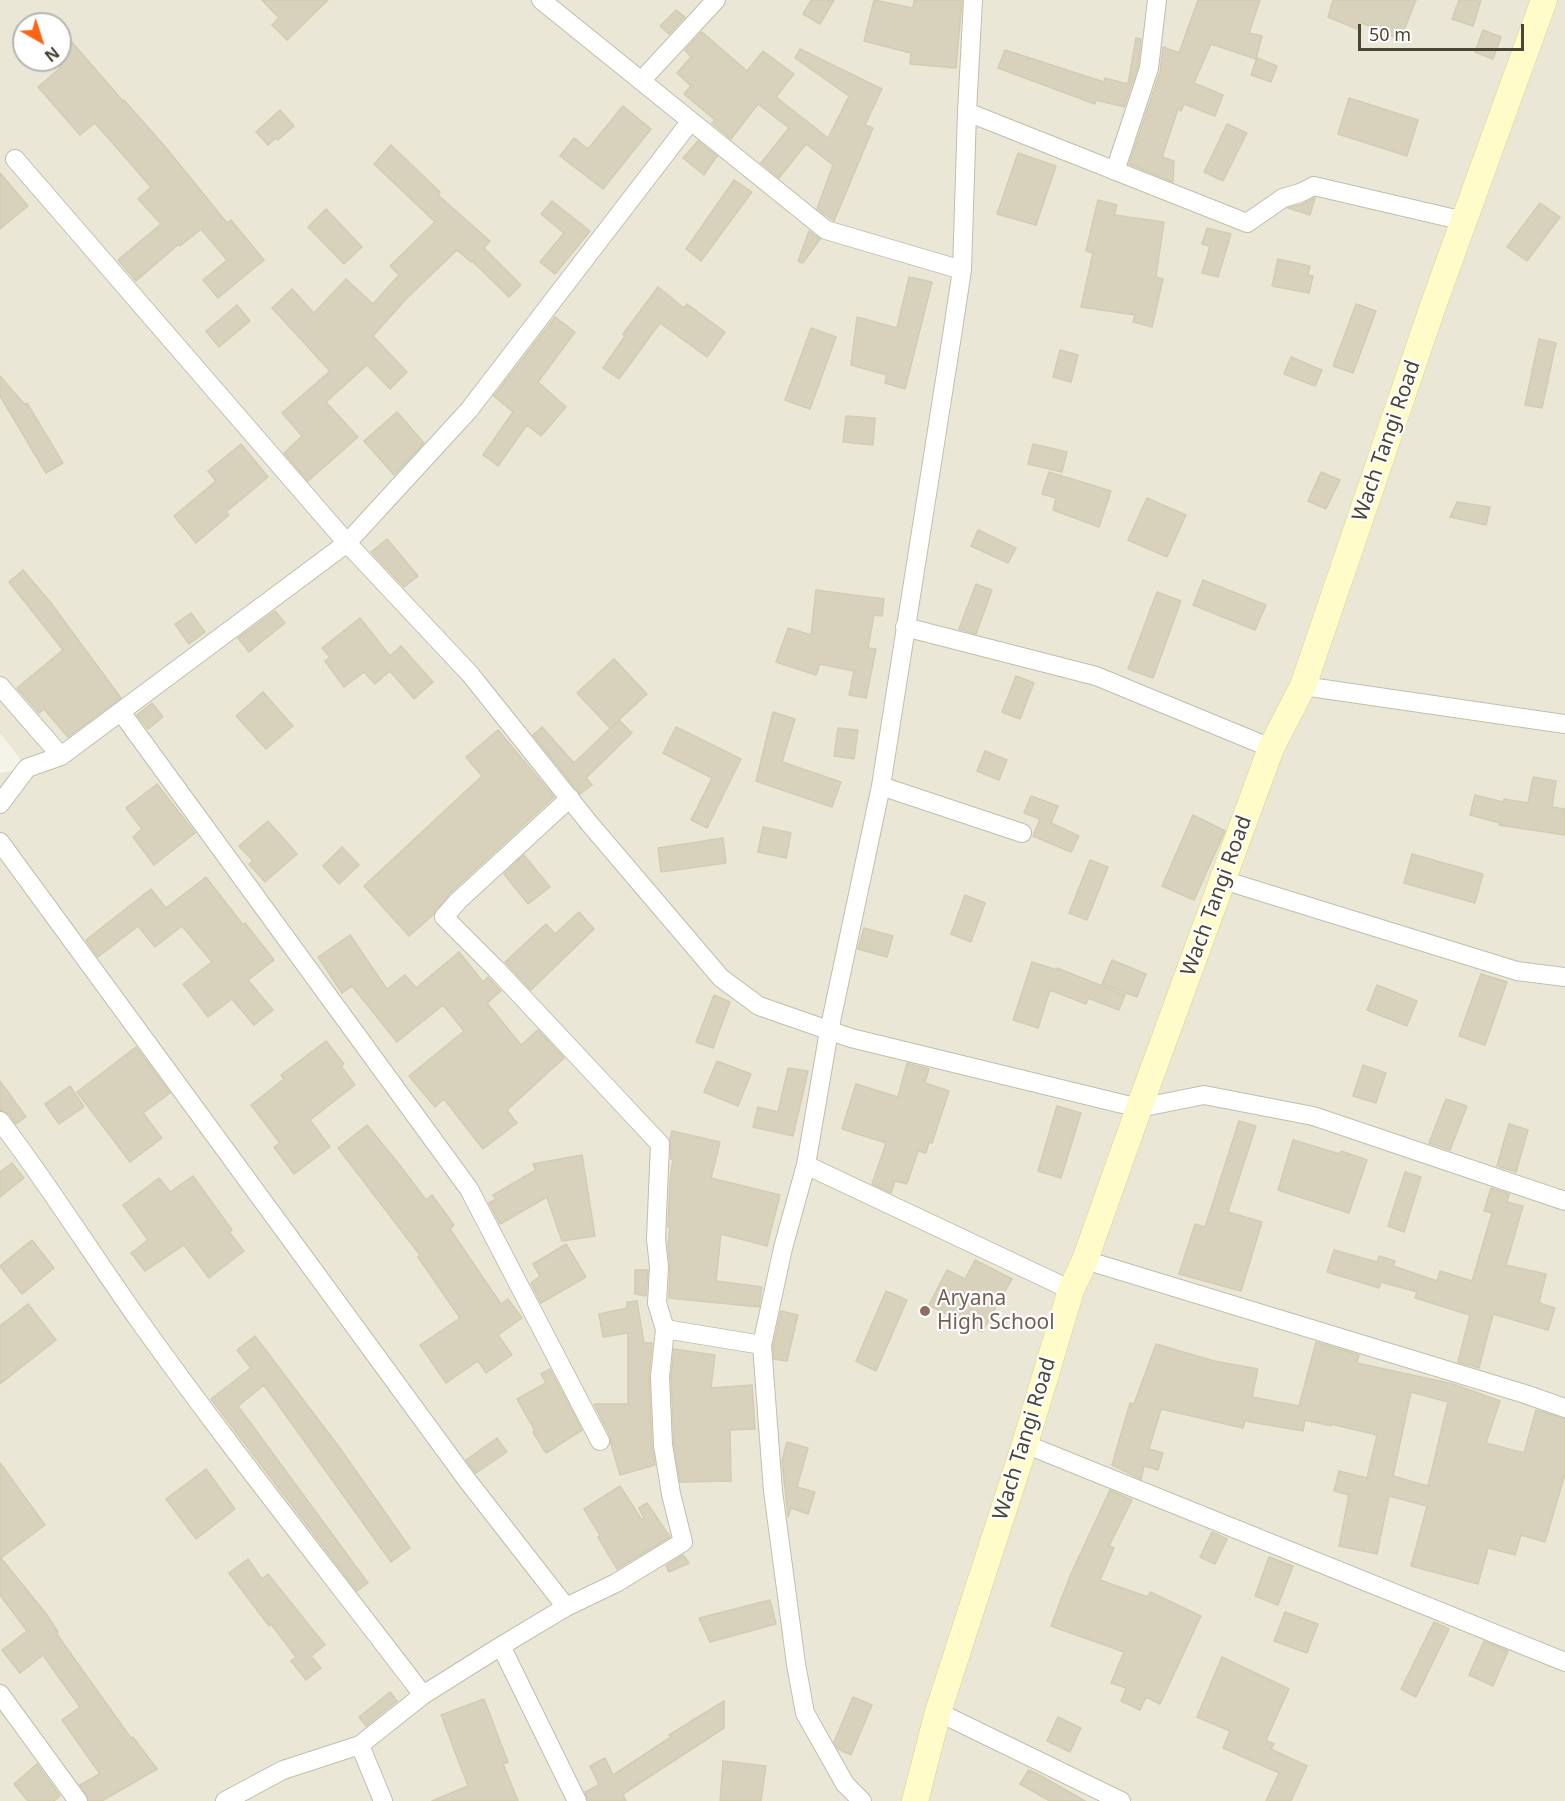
<!DOCTYPE html>
<style>
body{margin:0}
#map{position:relative;width:1565px;height:1801px;overflow:hidden;background:#f5f4e9;font-family:"Noto Sans",sans-serif}
canvas{display:block}
.north{position:absolute;left:12px;top:12px;width:60px;height:60px;box-sizing:border-box;background:#fff;border:2px solid #b7b5af;border-radius:50%;rotate:141deg;font-size:16px;font-weight:700;line-height:24px;text-align:center;color:#4a4636}
.north::after{content:'';display:block;margin:auto;width:21px;height:27px;background:#ff6316;clip-path:polygon(50% 0,100% 100%,50% 72%,0 100%)}
.scale{position:absolute;left:1358px;top:24px;width:166px;height:27px;box-sizing:border-box;border:3px solid #4a4636;border-top:0;padding-left:8px;font-size:18px;line-height:21px;white-space:nowrap;color:#4a4636;-webkit-text-stroke:4px #fff;paint-order:stroke}
</style>
<div id="map">
<canvas width="1565" height="1801"></canvas>
<div class="north">N</div>
<div class="scale">50 m</div>
</div>
<script>
const ctx = document.querySelector('canvas').getContext('2d');
ctx.lineJoin = 'round';
function paint(path, color) { ctx.fillStyle = color; ctx.fill(path, 'evenodd'); }
function stroke(path, color, width, dash) { ctx.strokeStyle = color; ctx.lineWidth = width; ctx.lineCap = dash ? 'butt' : 'round'; ctx.setLineDash(dash || []); ctx.stroke(path); }
function drawText(font, color, halo, rows, align = 'center') {
  ctx.font = font + ' "Noto Sans",sans-serif'; ctx.lineWidth = 4.5; ctx.setLineDash([]); ctx.textBaseline = 'middle'; ctx.strokeStyle = halo; ctx.fillStyle = color; for (const [text, x, y, turn = 0] of rows) {
    ctx.save(); ctx.translate(x, y); ctx.rotate((+turn || 0) * Math.PI / 180); ctx.textAlign = isNaN(turn) ? turn : align; if (halo) ctx.strokeText(text, 0, 0); ctx.fillText(text, 0, 0); ctx.restore();
  }
}
const residential = new Path2D(`
 M 0,0 L 1565,0 L 1565,1801 L 0,1801 L 0,773 L 27,768 L 0,733 ZM 24,24 L 60,24 L 60,60 L 24,60 Z`);
const building = new Path2D(`
 M 262,0 L 328,0 L 287,40 L 272,25 L 279,18 Z
 M 811,0 L 834,0 L 820,24 L 803,14 Z
 M 874,0 L 913,8 L 914,0 L 962,0 L 956,68 L 910,64 L 911,53 L 864,41 Z
 M 1198,0 L 1260,0 L 1249,33 L 1262,36 L 1256,59 L 1211,44 L 1194,83 L 1223,95 L 1215,116 L 1184,104 L 1181,111 L 1178,109 L 1162,157 L 1174,161 L 1173,182 L 1129,164 L 1160,72 L 1163,47 L 1179,53 Z
 M 1333,0 L 1416,0 L 1400,40 L 1360,22 L 1357,29 L 1328,17 Z
 M 1459,0 L 1481,0 L 1473,26 L 1452,19 Z
 M 676,10 L 685,17 L 669,34 L 660,26 Z
 M 1483,30 L 1501,37 L 1493,59 L 1475,52 Z
 M 702,32 L 747,71 L 763,51 L 794,74 L 776,97 L 828,138 L 849,96 L 795,58 L 800,49 L 882,89 L 865,125 L 873,128 L 834,221 L 817,209 L 833,165 L 806,144 L 779,178 L 761,163 L 789,128 L 758,104 L 731,139 L 712,123 L 715,120 L 684,94 L 691,86 L 677,73 L 691,57 L 685,50 Z
 M 1136,38 L 1141,39 L 1138,66 L 1124,107 L 1096,100 L 1095,104 L 998,68 L 1005,50 L 1104,82 L 1105,78 L 1128,84 Z
 M 70,40 L 123,101 L 124,100 L 167,149 L 227,223 L 231,220 L 264,260 L 218,298 L 203,280 L 227,260 L 201,229 L 180,246 L 179,244 L 136,281 L 118,260 L 161,224 L 138,199 L 151,187 L 95,123 L 80,135 L 38,87 L 60,68 L 60,48 Z
 M 1257,58 L 1277,66 L 1271,82 L 1251,75 Z
 M 1349,98 L 1418,120 L 1407,156 L 1338,134 Z
 M 623,106 L 651,129 L 603,189 L 560,156 L 574,138 L 588,149 Z
 M 280,110 L 294,126 L 278,140 L 276,138 L 268,145 L 256,132 Z
 M 1227,124 L 1247,133 L 1223,181 L 1204,172 Z
 M 698,141 L 717,156 L 704,175 L 683,158 Z
 M 391,145 L 440,192 L 438,195 L 490,241 L 484,248 L 521,285 L 509,297 L 472,261 L 471,262 L 457,250 L 407,298 L 373,336 L 407,372 L 390,389 L 367,365 L 326,402 L 358,437 L 308,481 L 284,453 L 302,436 L 282,413 L 330,371 L 272,308 L 292,289 L 314,313 L 346,279 L 373,304 L 399,275 L 390,266 L 435,222 L 374,164 Z
 M 1018,153 L 1056,166 L 1036,225 L 997,214 Z
 M 0,173 L 28,206 L 0,229 Z
 M 734,180 L 752,192 L 701,261 L 686,249 Z
 M 1315,198 L 1310,215 L 1288,208 L 1303,204 Z
 M 1098,200 L 1117,205 L 1114,215 L 1164,222 L 1156,277 L 1163,279 L 1152,327 L 1133,322 L 1135,315 L 1081,307 L 1093,253 L 1086,251 Z
 M 552,201 L 590,231 L 555,274 L 540,262 L 564,233 L 541,214 Z
 M 1540,203 L 1560,217 L 1527,261 L 1507,247 Z
 M 326,209 L 362,247 L 344,264 L 308,227 Z
 M 1207,228 L 1231,234 L 1218,277 L 1202,273 L 1210,246 L 1202,244 Z
 M 809,231 L 820,239 L 803,263 L 798,261 Z
 M 1278,259 L 1310,266 L 1308,275 L 1313,276 L 1309,293 L 1272,286 Z
 M 909,277 L 932,282 L 905,389 L 885,383 L 887,375 L 851,365 L 857,317 L 897,328 Z
 M 658,287 L 684,308 L 687,304 L 725,332 L 707,357 L 660,323 L 619,379 L 603,368 L 625,336 L 623,334 Z
 M 1356,304 L 1376,311 L 1353,373 L 1333,366 Z
 M 237,305 L 250,321 L 219,347 L 206,331 Z
 M 555,317 L 575,332 L 538,382 L 566,407 L 541,436 L 527,425 L 498,466 L 483,455 L 513,412 L 494,396 Z
 M 811,328 L 836,337 L 810,409 L 785,400 Z
 M 1539,339 L 1556,343 L 1542,408 L 1525,405 Z
 M 1060,350 L 1078,355 L 1071,382 L 1053,377 Z
 M 1291,357 L 1322,370 L 1315,386 L 1284,374 Z
 M 0,376 L 25,405 L 27,403 L 63,463 L 46,473 L 0,396 Z
 M 397,412 L 424,443 L 394,475 L 364,441 Z
 M 846,416 L 875,418 L 873,445 L 843,442 Z
 M 241,444 L 268,477 L 226,512 L 229,515 L 196,543 L 174,516 L 216,481 L 208,471 Z
 M 1033,444 L 1067,452 L 1062,472 L 1028,464 Z
 M 1049,472 L 1111,491 L 1099,527 L 1053,510 L 1056,498 L 1042,494 Z
 M 1321,472 L 1340,480 L 1326,509 L 1308,501 Z
 M 1147,498 L 1186,515 L 1167,557 L 1128,540 Z
 M 1457,502 L 1490,507 L 1486,525 L 1450,517 Z
 M 978,530 L 1016,548 L 1008,563 L 971,546 Z
 M 387,539 L 418,576 L 404,587 L 371,552 Z
 M 23,570 L 51,603 L 121,698 L 68,737 L 44,709 L 39,713 L 17,688 L 63,650 L 9,582 Z
 M 1203,580 L 1266,605 L 1255,630 L 1193,605 Z
 M 976,584 L 992,590 L 976,634 L 959,629 Z
 M 816,590 L 884,599 L 882,616 L 874,615 L 868,648 L 876,649 L 866,698 L 849,695 L 854,671 L 820,664 L 816,675 L 776,662 L 788,628 L 811,635 Z
 M 1157,592 L 1181,601 L 1153,678 L 1128,669 Z
 M 275,611 L 285,623 L 249,652 L 238,638 Z
 M 191,613 L 205,632 L 189,644 L 175,624 Z
 M 360,618 L 390,656 L 401,646 L 433,682 L 414,699 L 390,671 L 375,684 L 364,672 L 344,687 L 325,661 L 330,657 L 322,648 Z
 M 614,659 L 647,694 L 610,728 L 577,693 Z
 M 1016,676 L 1034,683 L 1020,719 L 1002,712 Z
 M 263,692 L 293,726 L 266,749 L 236,716 Z
 M 152,703 L 163,717 L 148,729 L 137,715 Z
 M 773,712 L 795,719 L 782,762 L 841,782 L 832,807 L 756,781 Z
 M 619,720 L 632,733 L 586,778 L 592,785 L 580,794 L 533,735 L 542,727 L 574,763 Z
 M 676,727 L 741,759 L 707,828 L 691,820 L 712,778 L 663,753 Z
 M 838,728 L 858,730 L 854,759 L 834,756 Z
 M 498,730 L 554,797 L 450,893 L 433,915 L 409,936 L 364,886 L 482,776 L 466,757 Z
 M 985,751 L 1007,760 L 999,780 L 977,771 Z
 M 1533,777 L 1556,781 L 1552,807 L 1565,809 L 1565,835 L 1499,825 L 1500,823 L 1470,815 L 1475,795 L 1503,802 L 1504,799 L 1528,803 Z
 M 157,784 L 195,833 L 154,865 L 133,837 L 142,829 L 126,808 Z
 M 1031,796 L 1058,806 L 1051,823 L 1079,836 L 1071,852 L 1033,836 L 1040,819 L 1024,813 Z
 M 1193,815 L 1225,831 L 1194,900 L 1162,886 Z
 M 268,821 L 297,854 L 265,882 L 249,864 L 253,861 L 239,846 Z
 M 763,827 L 791,833 L 786,858 L 758,852 Z
 M 723,838 L 726,863 L 661,872 L 658,848 Z
 M 342,847 L 359,865 L 339,884 L 323,866 Z
 M 1412,854 L 1483,874 L 1475,903 L 1404,883 Z
 M 524,855 L 550,887 L 528,904 L 504,874 Z
 M 1090,860 L 1108,867 L 1087,920 L 1069,913 Z
 M 206,877 L 243,925 L 245,923 L 274,960 L 248,980 L 273,1010 L 254,1025 L 232,999 L 208,1017 L 183,984 L 212,962 L 182,926 L 155,947 L 138,926 L 98,957 L 86,940 L 151,889 L 166,908 Z
 M 965,895 L 985,903 L 971,942 L 951,934 Z
 M 579,912 L 594,929 L 531,990 L 505,962 L 546,924 L 555,934 Z
 M 864,928 L 893,936 L 887,957 L 858,949 Z
 M 350,935 L 387,989 L 405,975 L 416,988 L 459,952 L 483,982 L 488,977 L 501,991 L 487,1003 L 521,1045 L 538,1030 L 564,1058 L 507,1110 L 517,1123 L 483,1149 L 444,1099 L 435,1107 L 409,1076 L 464,1031 L 443,1005 L 397,1042 L 352,986 L 342,993 L 318,957 Z
 M 1112,960 L 1146,974 L 1137,997 L 1102,984 Z
 M 1032,962 L 1057,970 L 1057,968 L 1125,995 L 1119,1010 L 1088,998 L 1086,1004 L 1050,990 L 1038,1028 L 1013,1020 Z
 M 1481,974 L 1507,982 L 1485,1045 L 1459,1036 Z
 M 1377,985 L 1417,1001 L 1407,1026 L 1367,1010 Z
 M 714,995 L 730,1002 L 713,1048 L 696,1042 Z
 M 326,1041 L 344,1064 L 341,1066 L 355,1085 L 310,1120 L 330,1147 L 294,1174 L 274,1147 L 280,1143 L 251,1105 L 284,1079 L 281,1075 Z
 M 136,1047 L 170,1093 L 143,1113 L 162,1138 L 130,1162 L 77,1092 Z
 M 717,1061 L 751,1074 L 738,1106 L 704,1092 Z
 M 907,1063 L 929,1069 L 925,1083 L 949,1091 L 932,1143 L 929,1142 L 926,1153 L 918,1151 L 907,1184 L 895,1181 L 891,1193 L 872,1184 L 886,1143 L 842,1129 L 856,1084 L 898,1097 Z
 M 1363,1065 L 1386,1073 L 1376,1103 L 1353,1096 Z
 M 788,1068 L 808,1071 L 793,1136 L 753,1127 L 758,1107 L 778,1112 Z
 M 0,1081 L 26,1117 L 16,1124 L 9,1114 L 0,1110 Z
 M 70,1086 L 84,1107 L 59,1124 L 45,1104 Z
 M 1446,1099 L 1467,1106 L 1450,1150 L 1429,1143 Z
 M 1057,1106 L 1081,1113 L 1061,1178 L 1038,1171 Z
 M 1239,1121 L 1256,1126 L 1228,1212 L 1262,1222 L 1241,1291 L 1179,1274 L 1195,1224 L 1205,1227 Z
 M 1509,1124 L 1528,1130 L 1516,1172 L 1497,1166 Z
 M 367,1125 L 402,1168 L 426,1200 L 432,1195 L 454,1225 L 450,1229 L 501,1304 L 508,1299 L 522,1318 L 498,1335 L 512,1355 L 486,1373 L 478,1361 L 446,1383 L 420,1345 L 460,1318 L 418,1257 L 420,1255 L 338,1148 Z
 M 672,1131 L 720,1142 L 711,1178 L 780,1195 L 767,1246 L 721,1234 L 716,1281 L 762,1287 L 759,1307 L 669,1298 L 670,1267 L 668,1244 L 670,1227 L 668,1227 L 670,1180 L 673,1159 L 671,1159 L 670,1139 Z
 M 1293,1140 L 1340,1154 L 1341,1151 L 1367,1160 L 1349,1213 L 1278,1190 Z
 M 582,1155 L 595,1236 L 562,1241 L 547,1197 L 500,1224 L 489,1203 L 496,1199 L 493,1195 L 536,1170 L 533,1164 Z
 M 12,1163 L 24,1178 L 0,1197 L 0,1172 Z
 M 1405,1172 L 1421,1177 L 1404,1232 L 1388,1226 Z
 M 193,1176 L 232,1230 L 229,1232 L 244,1251 L 209,1278 L 184,1245 L 145,1271 L 131,1253 L 148,1240 L 123,1205 L 159,1178 L 170,1192 Z
 M 1491,1188 L 1509,1194 L 1507,1202 L 1523,1206 L 1506,1265 L 1546,1274 L 1539,1303 L 1555,1308 L 1548,1330 L 1493,1314 L 1479,1368 L 1458,1362 L 1470,1315 L 1415,1298 L 1417,1292 L 1381,1282 L 1379,1288 L 1327,1272 L 1334,1250 L 1377,1262 L 1379,1256 L 1395,1261 L 1393,1266 L 1437,1281 L 1440,1271 L 1472,1281 L 1492,1213 L 1484,1211 Z
 M 32,1240 L 54,1268 L 22,1294 L 0,1266 Z
 M 566,1244 L 586,1277 L 541,1303 L 531,1283 L 540,1276 L 533,1264 Z
 M 975,1260 L 1012,1279 L 982,1332 L 929,1305 L 947,1270 L 965,1279 Z
 M 635,1270 L 648,1270 L 646,1296 L 635,1294 Z
 M 886,1291 L 907,1300 L 876,1371 L 856,1361 Z
 M 637,1301 L 644,1343 L 652,1343 L 649,1377 L 652,1446 L 655,1465 L 620,1475 L 611,1444 L 610,1436 L 594,1404 L 628,1404 L 628,1333 L 603,1337 L 599,1314 L 627,1308 L 627,1302 Z
 M 28,1304 L 56,1340 L 0,1384 L 0,1326 Z
 M 781,1311 L 798,1315 L 787,1361 L 774,1359 L 773,1346 Z
 M 255,1336 L 342,1451 L 410,1548 L 391,1562 L 264,1385 L 238,1406 L 368,1583 L 357,1591 L 211,1399 L 251,1368 L 237,1350 Z
 M 1316,1342 L 1359,1355 L 1357,1363 L 1453,1384 L 1500,1401 L 1486,1443 L 1524,1453 L 1536,1410 L 1565,1419 L 1565,1474 L 1545,1542 L 1521,1535 L 1515,1555 L 1488,1548 L 1478,1584 L 1411,1566 L 1427,1506 L 1389,1496 L 1377,1554 L 1339,1546 L 1349,1495 L 1334,1491 L 1339,1471 L 1367,1478 L 1377,1435 L 1331,1424 L 1331,1426 L 1305,1420 L 1303,1431 L 1245,1421 L 1243,1428 L 1161,1409 L 1149,1449 L 1163,1453 L 1158,1470 L 1144,1466 L 1141,1479 L 1112,1465 L 1130,1403 L 1134,1404 L 1156,1344 L 1214,1361 L 1258,1369 L 1252,1397 L 1299,1406 ZM 1411,1392 L 1448,1402 L 1428,1486 L 1393,1476 Z
 M 674,1349 L 715,1355 L 711,1388 L 752,1385 L 755,1429 L 730,1430 L 731,1481 L 680,1482 L 674,1444 L 671,1377 Z
 M 550,1369 L 582,1430 L 546,1453 L 533,1432 L 535,1431 L 517,1399 L 546,1383 L 541,1374 Z
 M 497,1438 L 507,1452 L 476,1473 L 466,1460 Z
 M 787,1442 L 808,1448 L 797,1487 L 815,1492 L 808,1514 L 791,1508 L 788,1517 L 782,1461 Z
 M 0,1463 L 45,1525 L 1,1558 L 47,1615 L 58,1632 L 56,1633 L 131,1738 L 133,1737 L 157,1769 L 102,1801 L 89,1801 L 80,1785 L 100,1774 L 62,1720 L 80,1707 L 43,1655 L 20,1673 L 2,1650 L 27,1631 L 0,1595 Z
 M 206,1469 L 235,1509 L 196,1539 L 166,1499 Z
 M 620,1486 L 642,1520 L 644,1518 L 639,1508 L 647,1503 L 670,1537 L 617,1569 L 598,1537 L 600,1535 L 584,1509 Z
 M 1110,1490 L 1132,1500 L 1109,1546 L 1114,1548 L 1100,1580 L 1148,1597 L 1150,1592 L 1201,1616 L 1160,1704 L 1146,1697 L 1140,1710 L 1121,1701 L 1126,1688 L 1111,1683 L 1124,1652 L 1051,1626 L 1070,1576 Z
 M 1212,1532 L 1227,1539 L 1215,1564 L 1200,1557 Z
 M 683,1555 L 689,1563 L 669,1572 L 666,1566 Z
 M 1269,1557 L 1293,1566 L 1278,1605 L 1255,1596 Z
 M 248,1559 L 262,1579 L 268,1574 L 325,1645 L 311,1656 L 321,1668 L 306,1680 L 291,1661 L 296,1657 L 271,1624 L 269,1626 L 229,1573 Z
 M 770,1600 L 776,1624 L 710,1642 L 699,1618 Z
 M 1285,1612 L 1318,1624 L 1307,1653 L 1274,1641 Z
 M 1434,1622 L 1449,1629 L 1416,1697 L 1401,1689 Z
 M 1484,1641 L 1508,1651 L 1493,1686 L 1469,1675 Z
 M 1222,1657 L 1289,1689 L 1266,1740 L 1274,1744 L 1271,1749 L 1307,1766 L 1291,1801 L 1266,1801 L 1279,1773 L 1223,1748 L 1230,1731 L 1197,1717 Z
 M 390,1692 L 397,1701 L 366,1726 L 359,1717 Z
 M 853,1697 L 872,1705 L 851,1755 L 838,1749 L 834,1742 Z
 M 484,1699 L 508,1762 L 503,1764 L 518,1801 L 432,1801 L 468,1786 L 441,1715 Z
 M 724,1701 L 724,1728 L 623,1794 L 626,1801 L 588,1801 L 585,1792 L 599,1785 L 590,1766 L 605,1758 L 613,1775 L 671,1737 L 669,1735 Z
 M 1058,1717 L 1081,1728 L 1070,1752 L 1047,1741 Z
 M 723,1761 L 766,1766 L 761,1801 L 720,1801 Z
 M 37,1764 L 60,1796 L 54,1801 L 28,1801 L 14,1784 Z
 M 1029,1770 L 1041,1776 L 1085,1801 L 1050,1801 L 1020,1784 Z`);
const minor = new Path2D(`
 M 541,0 L 826,230 L 962,270
 M 641,81 L 716,0
 M 967,112 L 1247,223 L 1283,198 L 1300,193 L 1314,186 L 1464,221
 M 15,159 L 347,543 L 470,674 L 589,823 L 721,978 L 759,1006 L 851,1038 L 1139,1108 L 1204,1095 L 1313,1116 L 1565,1201
 M 1115,171 L 1149,68 L 1157,0
 M 905,627 L 1096,676 L 1271,748
 M 0,686 L 61,756
 M 1303,686 L 1565,724
 M 121,712 L 469,1189 L 600,1441
 M 881,786 L 1022,833
 M 0,804 L 27,768 L 61,756 L 347,543 L 469,410 L 690,122
 M 0,842 L 467,1480 L 566,1607
 M 1223,880 L 1517,971 L 1565,977
 M 0,1121 C 49,1185 91,1253 138,1319 C 229,1447 328,1570 423,1695
 M 806,1165 L 1071,1290
 M 1085,1260 L 1525,1394 L 1565,1408
 M 665,1329 L 762,1345
 M 1025,1444 L 1565,1662
 M 501,1646 L 577,1801
 M 0,1694 L 78,1801
 M 938,1712 L 1121,1801
 M 360,1745 L 383,1801
 M 225,1801 L 283,1770 L 360,1745 L 423,1695 L 501,1646 L 566,1607 L 616,1583 L 683,1542 L 671,1494 L 663,1445 L 660,1377 L 665,1329 L 657,1303 L 659,1267 L 656,1239 L 660,1144 L 496,969 L 444,917 L 458,901 L 570,798
 M 862,1801 L 845,1784 L 805,1713 L 796,1664 L 773,1491 L 762,1345 L 783,1248 L 806,1165 L 829,1031 L 881,786 L 953,329 L 962,270 L 967,112 L 973,0`);
const secondary = new Path2D(`
 M 915,1801 L 938,1712 L 1025,1444 L 1071,1290 L 1085,1260 L 1139,1108 L 1271,748 L 1303,686 L 1434,303 L 1544,0`);
const markers = [
 [925,1311,6,"#8d6e63"]
];
const streetNames = [
 ["Wach Tangi Road",1387,441,-71],
 ["Wach Tangi Road",1217,896,-70],
 ["Wach Tangi Road",1025,1439,-73]
];
const educationNames = [
 ["Aryana",937,1299],
 ["High School",937,1323]
];
paint(residential, '#eae7d7');
paint(building, '#d8d2bd');
stroke(building, '#d3ccb0', 1.5);
stroke(minor, '#c2beab', 20);
stroke(secondary, '#d9d396', 27);
stroke(minor, '#fff', 18);
stroke(secondary, '#fffcc9', 26);
for (const [x, y, r, color] of markers) { const dot = new Path2D(); dot.arc(x, y, r, 0, 2 * Math.PI); ctx.fillStyle = color; ctx.fill(dot); stroke(dot, '#fff', 2); }
drawText('21px', '#4a4636', '#fff', streetNames);
drawText('21px', '#785e54', '#fff', educationNames, 'left');
</script>
